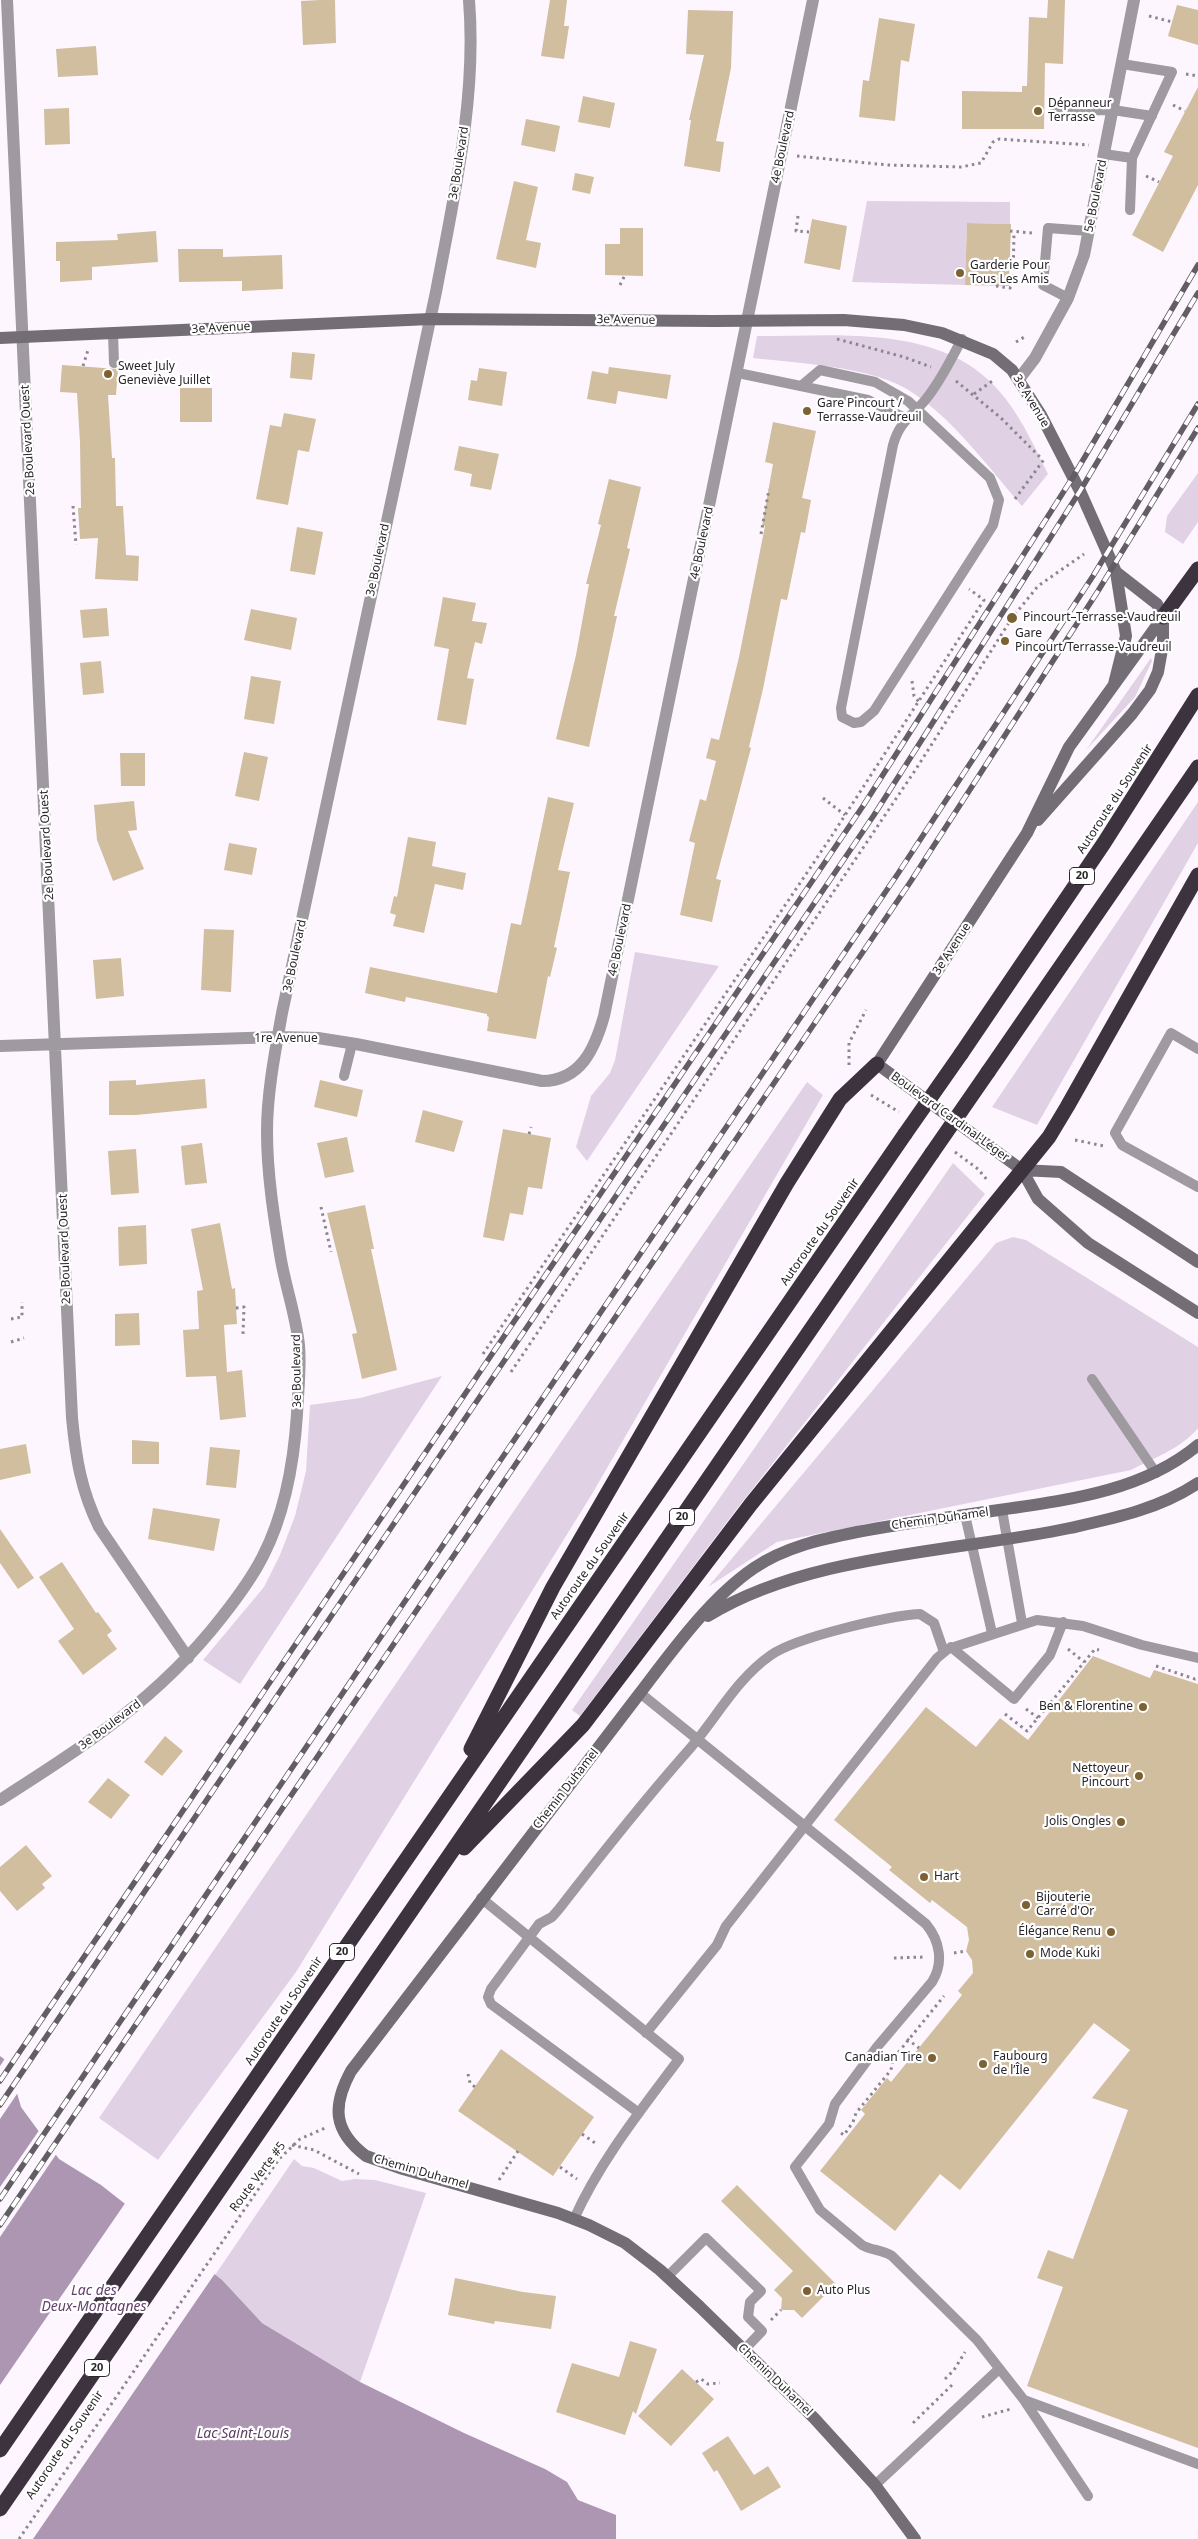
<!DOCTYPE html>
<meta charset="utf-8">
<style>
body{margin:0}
canvas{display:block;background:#fdf6ff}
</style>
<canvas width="1198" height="2539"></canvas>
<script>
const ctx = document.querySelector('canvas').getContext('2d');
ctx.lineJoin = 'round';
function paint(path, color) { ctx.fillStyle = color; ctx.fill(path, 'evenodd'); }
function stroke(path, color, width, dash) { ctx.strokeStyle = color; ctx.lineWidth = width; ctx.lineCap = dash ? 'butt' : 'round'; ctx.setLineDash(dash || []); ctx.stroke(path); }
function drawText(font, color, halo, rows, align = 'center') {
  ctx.font = font + ' "Noto Sans",sans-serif'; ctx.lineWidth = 4.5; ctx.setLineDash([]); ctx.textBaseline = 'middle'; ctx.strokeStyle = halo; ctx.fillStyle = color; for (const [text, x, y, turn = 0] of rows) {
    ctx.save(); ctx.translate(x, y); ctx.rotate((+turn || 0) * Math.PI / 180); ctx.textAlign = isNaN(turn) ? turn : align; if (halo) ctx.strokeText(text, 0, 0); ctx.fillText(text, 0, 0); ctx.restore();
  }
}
const green = new Path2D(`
 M 867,201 L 1010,202 L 1010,224 L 967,223 L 965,285 L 852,282 Z
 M 757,336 C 840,336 949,323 1005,398 C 1023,421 1035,448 1048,474 L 1022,506 C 988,467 950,414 905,388 C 865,366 797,363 753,358 Z
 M 1198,473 L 1198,522 L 1183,544 L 1165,532 L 1167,516 Z
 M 1151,658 L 1152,661 L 1135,697 L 1086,750 Z
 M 1198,802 L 1198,843 L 1037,1125 L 992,1107 Z
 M 635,952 L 719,966 L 587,1161 L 576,1147 L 591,1096 L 610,1073 L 615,1060 Z
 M 807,1082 L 823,1095 L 592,1494 L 296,1972 L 158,2160 L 99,2118 Z
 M 953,1163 L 985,1194 L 739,1506 L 580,1716 L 572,1710 Z
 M 1013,1237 L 1026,1240 L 1198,1347 L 1198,1428 C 1182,1448 1154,1458 1131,1470 L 777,1542 L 708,1587 L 996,1243 Z
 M 442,1376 L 240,1684 L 203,1660 L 264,1587 L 280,1555 L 295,1516 L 306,1471 L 310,1405 L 360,1398 Z
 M 294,2159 L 302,2166 L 314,2168 L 342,2181 L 355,2179 L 375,2180 L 426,2193 L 360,2382 L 262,2323 L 215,2275 Z`);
const water = new Path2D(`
 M 0,2056 L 8,2062 L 21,2107 L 59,2159 L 101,2185 L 222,2280 L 262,2323 L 360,2382 L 464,2433 L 545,2469 L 567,2482 L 578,2500 L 616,2515 L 616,2539 L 0,2539 Z`);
const pier = new Path2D(`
 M 6,2057 L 11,2061 L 19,2091 L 0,2119 L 0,2066 Z
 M 40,2129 L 57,2153 L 0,2237 L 0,2187 Z
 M 126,2202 L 216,2272 L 33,2539 L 0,2539 L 0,2385 Z`);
const building = new Path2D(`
 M 320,0 L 335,0 L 336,43 L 303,45 L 301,1 Z
 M 550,0 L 567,0 L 564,26 L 569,26 L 564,59 L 541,56 Z
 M 1048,0 L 1065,0 L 1063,64 L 1045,63 L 1044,129 L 962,129 L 962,91 L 1022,92 L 1022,86 L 1027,86 L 1029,17 L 1047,18 Z
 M 1177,5 L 1198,10 L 1198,45 L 1168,36 Z
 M 688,10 L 733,11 L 731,68 L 716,141 L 724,142 L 720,172 L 684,166 L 691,120 L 689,120 L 704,55 L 686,54 Z
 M 879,18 L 915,24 L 909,62 L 901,60 L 895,121 L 859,117 L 863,80 L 869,81 Z
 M 96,46 L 98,75 L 58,77 L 56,49 Z
 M 1198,87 L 1198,185 L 1163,252 L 1132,235 L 1173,156 L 1164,152 Z
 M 583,96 L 615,103 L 610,128 L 578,122 Z
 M 69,108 L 70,144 L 45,145 L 44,109 Z
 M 526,119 L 560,126 L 555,152 L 521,145 Z
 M 575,173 L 594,177 L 590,194 L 572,190 Z
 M 514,181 L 538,187 L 526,240 L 541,243 L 536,268 L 496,259 Z
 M 812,219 L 847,226 L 840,270 L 804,263 Z
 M 967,223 L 1011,224 L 1009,286 L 965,285 Z
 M 620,228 L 643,228 L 643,276 L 605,275 L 605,244 L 620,244 Z
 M 156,231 L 158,262 L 92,267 L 92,280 L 60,282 L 60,261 L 56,261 L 56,242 L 118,240 L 117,234 Z
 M 178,249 L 223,249 L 223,257 L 282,255 L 283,289 L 242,291 L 242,281 L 179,282 Z
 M 292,352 L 315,354 L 312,380 L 290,378 Z
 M 62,365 L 118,369 L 116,395 L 108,395 L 112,458 L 115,458 L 116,506 L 123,506 L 126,555 L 139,556 L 138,581 L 95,579 L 98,538 L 80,539 L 78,508 L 81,508 L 80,442 L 77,393 L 60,392 Z
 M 609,367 L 671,375 L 667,399 L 618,391 L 616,404 L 587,399 L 592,371 L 608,374 Z
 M 479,368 L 507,372 L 502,406 L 468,400 L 471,380 L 477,381 Z
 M 180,388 L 212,388 L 212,422 L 180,422 Z
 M 284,413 L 316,419 L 309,452 L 298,450 L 288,505 L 256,499 L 270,425 L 281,427 Z
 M 773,422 L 816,431 L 802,498 L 811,500 L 805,533 L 801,532 L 787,600 L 781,599 L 763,689 L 749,747 L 751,748 L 716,879 L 721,880 L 712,922 L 680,915 L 695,843 L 689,841 L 700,799 L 706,801 L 716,761 L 706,758 L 711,738 L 719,740 L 739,657 L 765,526 L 762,526 L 773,464 L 765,462 Z
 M 459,446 L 499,454 L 491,490 L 470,486 L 472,474 L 454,470 Z
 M 609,479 L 641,487 L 627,548 L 630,549 L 614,616 L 617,616 L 589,747 L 556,739 L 576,655 L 589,584 L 586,584 L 601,525 L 598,524 Z
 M 297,527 L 323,532 L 315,575 L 290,571 Z
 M 443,597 L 476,603 L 472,621 L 487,623 L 482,644 L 475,642 L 467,678 L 474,679 L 466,725 L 437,720 L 449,649 L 434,646 Z
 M 107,608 L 109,636 L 83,638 L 80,610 Z
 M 251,609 L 297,618 L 291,650 L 244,640 Z
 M 101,661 L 104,693 L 83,695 L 80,663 Z
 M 251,676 L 281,681 L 274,724 L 244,719 Z
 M 244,752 L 268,757 L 259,801 L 235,796 Z
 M 120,753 L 145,753 L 145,786 L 121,786 Z
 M 548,797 L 574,803 L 558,870 L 570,872 L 554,947 L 557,948 L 550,977 L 548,976 L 536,1039 L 487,1031 L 489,1017 L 487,1016 L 487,1014 L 406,997 L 405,1002 L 365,993 L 370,967 L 497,993 L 511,923 L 521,925 Z
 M 134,801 L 137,830 L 128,831 L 144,869 L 113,881 L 97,840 L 94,805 Z
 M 408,837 L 436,842 L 432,866 L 466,873 L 463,890 L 435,884 L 424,933 L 393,926 L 396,915 L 390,913 L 394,896 L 397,897 Z
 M 229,843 L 257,848 L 252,875 L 224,870 Z
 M 204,929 L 234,930 L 231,992 L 201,990 Z
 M 121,958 L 124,996 L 96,999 L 93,960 Z
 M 205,1079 L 207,1108 L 136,1115 L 109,1115 L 109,1081 L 136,1080 L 136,1085 Z
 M 320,1080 L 363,1090 L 357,1117 L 314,1107 Z
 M 423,1110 L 463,1121 L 454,1152 L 415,1142 Z
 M 503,1129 L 551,1138 L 542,1189 L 528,1187 L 523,1215 L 510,1213 L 504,1241 L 483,1237 Z
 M 347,1137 L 354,1172 L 325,1178 L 317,1143 Z
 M 202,1143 L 207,1183 L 185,1185 L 181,1146 Z
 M 136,1149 L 139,1193 L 111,1195 L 108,1151 Z
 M 365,1205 L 374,1249 L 371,1249 L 397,1370 L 362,1379 L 352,1334 L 357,1333 L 327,1213 Z
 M 220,1223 L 232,1289 L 235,1288 L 237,1324 L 224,1325 L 227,1372 L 242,1370 L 246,1417 L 220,1420 L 216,1376 L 186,1377 L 183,1330 L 199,1329 L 197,1291 L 203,1290 L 191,1229 Z
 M 146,1225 L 147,1264 L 119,1266 L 118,1227 Z
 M 139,1313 L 140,1345 L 115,1346 L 115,1314 Z
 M 132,1440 L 159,1442 L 159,1464 L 132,1464 Z
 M 26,1444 L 31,1473 L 0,1480 L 0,1449 Z
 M 210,1447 L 240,1450 L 236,1488 L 206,1485 Z
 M 153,1508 L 220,1519 L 214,1551 L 148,1539 Z
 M 0,1529 L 34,1578 L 18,1589 L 0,1563 Z
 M 62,1562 L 96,1613 L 98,1612 L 112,1631 L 107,1635 L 117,1649 L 83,1675 L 58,1641 L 74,1629 L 39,1577 Z
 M 1093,1656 L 1150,1678 L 1154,1670 L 1198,1684 L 1198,2448 L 1027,2386 L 1063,2287 L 1037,2278 L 1048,2250 L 1073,2259 L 1128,2110 L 1092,2098 L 1130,2050 L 1094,2023 L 960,2190 L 940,2174 L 895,2231 L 820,2171 L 865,2114 L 861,2110 L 887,2078 L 891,2082 L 962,1995 L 958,1991 L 973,1973 L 972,1960 L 966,1951 L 969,1940 L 967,1927 L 932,1900 L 930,1903 L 889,1870 L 892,1867 L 834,1820 L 926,1707 L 976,1747 L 1000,1718 L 1028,1740 Z
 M 165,1736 L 183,1751 L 162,1776 L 144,1762 Z
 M 108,1778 L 130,1795 L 111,1819 L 88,1802 Z
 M 26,1845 L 52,1876 L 42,1884 L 45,1888 L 17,1911 L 0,1891 L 0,1867 Z
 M 501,2049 L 594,2117 L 553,2176 L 458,2111 Z
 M 737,2185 L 836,2284 L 802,2318 L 794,2310 L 781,2310 L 782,2298 L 774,2290 L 793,2271 L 721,2201 Z
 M 455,2278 L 523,2292 L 556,2296 L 551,2329 L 495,2321 L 494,2324 L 448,2315 Z
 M 630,2341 L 657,2349 L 636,2414 L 633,2411 L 625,2435 L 556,2412 L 572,2363 L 619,2377 Z
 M 682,2369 L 714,2399 L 671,2446 L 638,2416 Z
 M 728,2436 L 754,2475 L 768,2466 L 781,2487 L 741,2511 L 717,2470 L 714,2472 L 702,2453 Z`);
const path = new Path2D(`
 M 1149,16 L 1172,22
 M 1186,74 L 1198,76
 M 1173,105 L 1185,111
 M 797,156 L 888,165 L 961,167 L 981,163 L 993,142 L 999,139 L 1089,145
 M 1146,176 L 1159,182
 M 798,216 L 796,231 L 809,232
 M 1010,231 L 1032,233
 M 620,285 L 625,275
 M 996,286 L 1010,288 L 1013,284 L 1014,232
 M 837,339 L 904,357 L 931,367
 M 1016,342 L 1026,336
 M 83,366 L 88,350
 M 956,381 L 1001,418 L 1042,459
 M 974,394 L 995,379
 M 1015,499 L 1045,458
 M 73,506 L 76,545
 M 761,534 L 769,489
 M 912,681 L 914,696 L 919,702
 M 823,798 L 845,815
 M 849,1065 L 849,1043 L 866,1010
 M 871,1095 L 899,1112
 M 529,1134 L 531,1127
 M 1075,1140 L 1104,1146
 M 955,1152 L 978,1169 L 988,1181
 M 321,1207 L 331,1252
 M 236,1308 L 244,1307 L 243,1334
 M 11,1319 L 22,1317 L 22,1302
 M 11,1342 L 24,1338
 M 483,1354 L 829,840 L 984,600 L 969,589
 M 511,1372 L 916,769 L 1012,618 L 1038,586 L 1084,554
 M 1068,1649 L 1084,1662
 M 1156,1666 L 1195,1679 L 1198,1678
 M 1026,1709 L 1038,1718
 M 1005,1714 L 1027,1731 L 1095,1649 L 1099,1650
 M 954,1953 L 966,1951
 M 894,1958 L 924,1957
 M 907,2039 L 919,2048
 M 468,2074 L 470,2083 L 475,2087
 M 841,2133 L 844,2135 L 853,2122 L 856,2113 L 891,2070 L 893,2059 L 944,1996
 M 582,2134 L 598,2145
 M 292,2145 L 314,2150 L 359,2174
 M 560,2167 L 577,2179
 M 499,2180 L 518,2151
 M 771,2320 L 781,2310
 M 945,2379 L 954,2370 L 965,2352
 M 696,2382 L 701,2379 L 708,2384 L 720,2383
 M 982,2417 L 1011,2409
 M 913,2423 L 952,2385
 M 19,2539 L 279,2159 L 300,2139 L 325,2128`);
const lane = new Path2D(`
 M 1122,64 L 1172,72 L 1132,158
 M 1055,111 L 1113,110 L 1152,116
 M 1104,154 L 1132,158 L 1130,210
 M 1068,298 L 1043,285 L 1048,228 L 1089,231
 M 113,333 L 114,363
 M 738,373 L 868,400 L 905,418
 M 801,386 L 820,370 L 875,382 L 908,401 L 990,478 L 999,500 L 993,525 L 874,711 L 861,722 L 854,723 L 842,717 L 841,708 L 893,445 C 900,420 912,417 926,399 C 941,381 951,359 962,339
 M 1198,1049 L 1171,1033 L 1115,1133 L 1122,1145 L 1198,1187
 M 344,1076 L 352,1044
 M 1092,1379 L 1156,1473
 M 1002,1510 L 1022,1623
 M 965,1515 L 992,1633
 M 951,1647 L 1014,1699 L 1050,1655 L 1063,1622
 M 640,1693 L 926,1924 C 940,1941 944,1963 932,1982 L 877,2047 L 835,2104 L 829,2124 L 795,2167 L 820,2210 L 862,2245 C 872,2251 881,2249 892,2256 L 977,2340 L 1024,2400 L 1088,2496
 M 481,1898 L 679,2059 C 641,2110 600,2161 574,2219
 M 646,2033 L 717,1945 L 726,1926 L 937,1658 L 948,1649 L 1037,1620 L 1083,1626 L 1142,1645 L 1198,1658
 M 639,2113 L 491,2004 L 488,1997 L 491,1989 L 539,1924 L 552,1917 L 559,1909 C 600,1856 642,1803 686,1753 C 715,1721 735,1680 771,1655 C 797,1637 888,1616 920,1614 L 934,1623 L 944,1652
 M 667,2277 L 706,2238 L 761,2291 L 750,2302 L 748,2317 L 762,2331 L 744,2350
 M 1024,2400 L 1198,2464
 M 875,2485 L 999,2369`);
const street = new Path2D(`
 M 7,0 L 72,1418 C 76,1459 81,1490 99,1527 L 188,1658
 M 1019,379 L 1035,358 L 1068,298 L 1084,255 L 1134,0
 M 0,1046 L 278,1037 L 318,1038 L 356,1044 L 542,1081 C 581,1081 595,1048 604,1016 L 813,0
 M 0,1800 C 86,1745 159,1698 222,1617 C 237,1598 252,1578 263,1556 C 285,1513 294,1461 297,1414 C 298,1391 301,1368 299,1345 C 296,1316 286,1288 281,1260 C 274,1218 267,1174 267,1132 C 267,1093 275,1052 282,1013 L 436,292 C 454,196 477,98 469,0`);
const secondary = new Path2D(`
 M 0,338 L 430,319 L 713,321 L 844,320 L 904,325 L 942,333 L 993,354 L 1012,370 L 1041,415 L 1080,491 L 1116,572 L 1126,636 L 1114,684
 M 1163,617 L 1069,747 L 1027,833 L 877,1064 L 1022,1170 L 1038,1199 L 1088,1243 L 1198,1313
 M 1038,820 L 1132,714 L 1150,690 L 1158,672 L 1163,644 L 1163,617 L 1157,604 L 1116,572
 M 1022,1170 L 1061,1172 L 1198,1262
 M 708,1616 C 808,1554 957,1552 1070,1528 C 1115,1518 1159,1509 1198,1483
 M 915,2539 L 875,2485 L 814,2418 L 700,2307 L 660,2270 L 625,2243 L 589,2225 L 558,2213 L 403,2169 L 366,2156 C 333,2131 332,2106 351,2071 L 640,1693 C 672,1651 710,1598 754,1568 C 785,1547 822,1539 857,1532 C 904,1523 952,1517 999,1510 C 1068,1500 1143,1491 1198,1445`);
const highway = new Path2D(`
 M 1163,617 L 1198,569
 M 961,1054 L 1104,843 L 1198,695
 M 988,1072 L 1198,767
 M 471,1749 L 553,1587 L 787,1183 L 840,1099 L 877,1064
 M 464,1848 L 583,1725 L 751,1504 L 1049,1137 L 1067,1107 L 1198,875
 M 0,2450 L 905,1134
 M 0,2509 L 932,1153`);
const rail = new Path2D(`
 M 0,2081 L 863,806 L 1073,477 L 1198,265
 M 0,2105 L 874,815 L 1080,491 L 1198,293
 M 0,2199 L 899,872 L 1093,576 L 1198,404
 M 0,2225 L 911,881 L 1098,591 L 1198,428`);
const highwayBridge = new Path2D(`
 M 905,1134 L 961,1054
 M 932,1153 L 988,1072`);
const markers = [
 [1038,111,5,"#7c6233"],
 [960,273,5,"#7c6233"],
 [108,374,5,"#7c6233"],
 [807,411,5,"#7c6233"],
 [1012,618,6,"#7c6233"],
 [1005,641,5,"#7c6233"],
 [1143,1707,5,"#7c6233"],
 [1139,1776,5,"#7c6233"],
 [1121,1822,5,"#7c6233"],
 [924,1877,5,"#7c6233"],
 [1026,1905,5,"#7c6233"],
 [1111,1932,5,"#7c6233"],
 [1030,1954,5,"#7c6233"],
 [932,2058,5,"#7c6233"],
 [983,2064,5,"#7c6233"],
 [807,2291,5,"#7c6233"]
];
const shields = [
 [1082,876,25],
 [682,1517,25],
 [342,1952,25],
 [97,2368,25]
];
const shieldNames = [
 ["20",1082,876],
 ["20",682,1517],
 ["20",342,1952],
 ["20",97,2368]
];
const poiNames = [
 ["Dépanneur",1048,104],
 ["Terrasse",1048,118],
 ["Garderie Pour",970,266],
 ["Tous Les Amis",970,280],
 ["Sweet July",118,367],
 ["Geneviève Juillet",118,381],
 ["Gare Pincourt /",817,404],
 ["Terrasse-Vaudreuil",817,418],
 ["Pincourt–Terrasse-Vaudreuil",1023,618],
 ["Gare",1015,634],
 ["Pincourt/Terrasse-Vaudreuil",1015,648],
 ["Ben & Florentine",1133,1707,"right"],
 ["Nettoyeur",1129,1769,"right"],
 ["Pincourt",1129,1783,"right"],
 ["Jolis Ongles",1111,1822,"right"],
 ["Hart",934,1877],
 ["Bijouterie",1036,1898],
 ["Carré d'Or",1036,1912],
 ["Élégance Renu",1101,1932,"right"],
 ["Mode Kuki",1040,1954],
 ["Faubourg",993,2057],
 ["de l’Île",993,2071],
 ["Canadian Tire",922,2058,"right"],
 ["Auto Plus",817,2291]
];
const streetNames = [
 ["4e Boulevard",783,147,-78],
 ["3e Boulevard",459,163,-81],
 ["5e Boulevard",1096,196,-79],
 ["3e Avenue",626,320,1],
 ["3e Avenue",221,328,-3],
 ["3e Avenue",1031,401,59],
 ["2e Boulevard Ouest",28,440,-93],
 ["4e Boulevard",702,543,-78],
 ["3e Boulevard",378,560,-78],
 ["Autoroute du Souvenir",1115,799,-57],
 ["2e Boulevard Ouest",47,845,-93],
 ["4e Boulevard",620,940,-78],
 ["3e Avenue",952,949,-57],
 ["3e Boulevard",295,956,-78],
 ["1re Avenue",286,1039],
 ["Boulevard Cardinal-Léger",950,1117,36],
 ["Autoroute du Souvenir",820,1232,-55],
 ["2e Boulevard Ouest",65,1249,-92],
 ["3e Boulevard",297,1371,-91],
 ["Chemin Duhamel",940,1519,-8],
 ["Autoroute du Souvenir",590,1566,-55],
 ["3e Boulevard",110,1725,-37],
 ["Chemin Duhamel",566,1789,-52],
 ["Autoroute du Souvenir",284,2011,-56],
 ["Chemin Duhamel",421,2172,16],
 ["Route Verte #5",258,2177,-53],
 ["Chemin Duhamel",775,2380,44],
 ["Autoroute du Souvenir",65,2445,-56]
];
const waterNames = [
 ["Lac des",94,2291],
 ["Deux-Montagnes",94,2307],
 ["Lac Saint-Louis",243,2434]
];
paint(green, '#e1d1e5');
paint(water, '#ac96b2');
paint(pier, '#fdf6ff');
paint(building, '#d1be9e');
stroke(path, '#8c878e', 3, [2.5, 4]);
stroke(lane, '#9e9aa0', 10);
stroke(street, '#9e9aa0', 12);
stroke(secondary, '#736d75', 12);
stroke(highway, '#3c333f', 15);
stroke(rail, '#625e64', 5.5);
stroke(rail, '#fff', 4, [11]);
stroke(highwayBridge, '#3c333f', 15);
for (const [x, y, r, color] of markers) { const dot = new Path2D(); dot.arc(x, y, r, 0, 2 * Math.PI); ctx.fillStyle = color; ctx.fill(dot); stroke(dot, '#fff', 2); }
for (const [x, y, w] of shields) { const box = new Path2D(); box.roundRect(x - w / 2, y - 8.5, w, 17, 4); ctx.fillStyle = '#fff'; ctx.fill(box); stroke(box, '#29252a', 1); }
drawText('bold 11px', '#29252a', null, shieldNames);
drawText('12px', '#29252a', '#fff', poiNames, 'left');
drawText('12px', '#29252a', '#fff', streetNames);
drawText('italic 14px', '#61406a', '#fff', waterNames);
</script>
